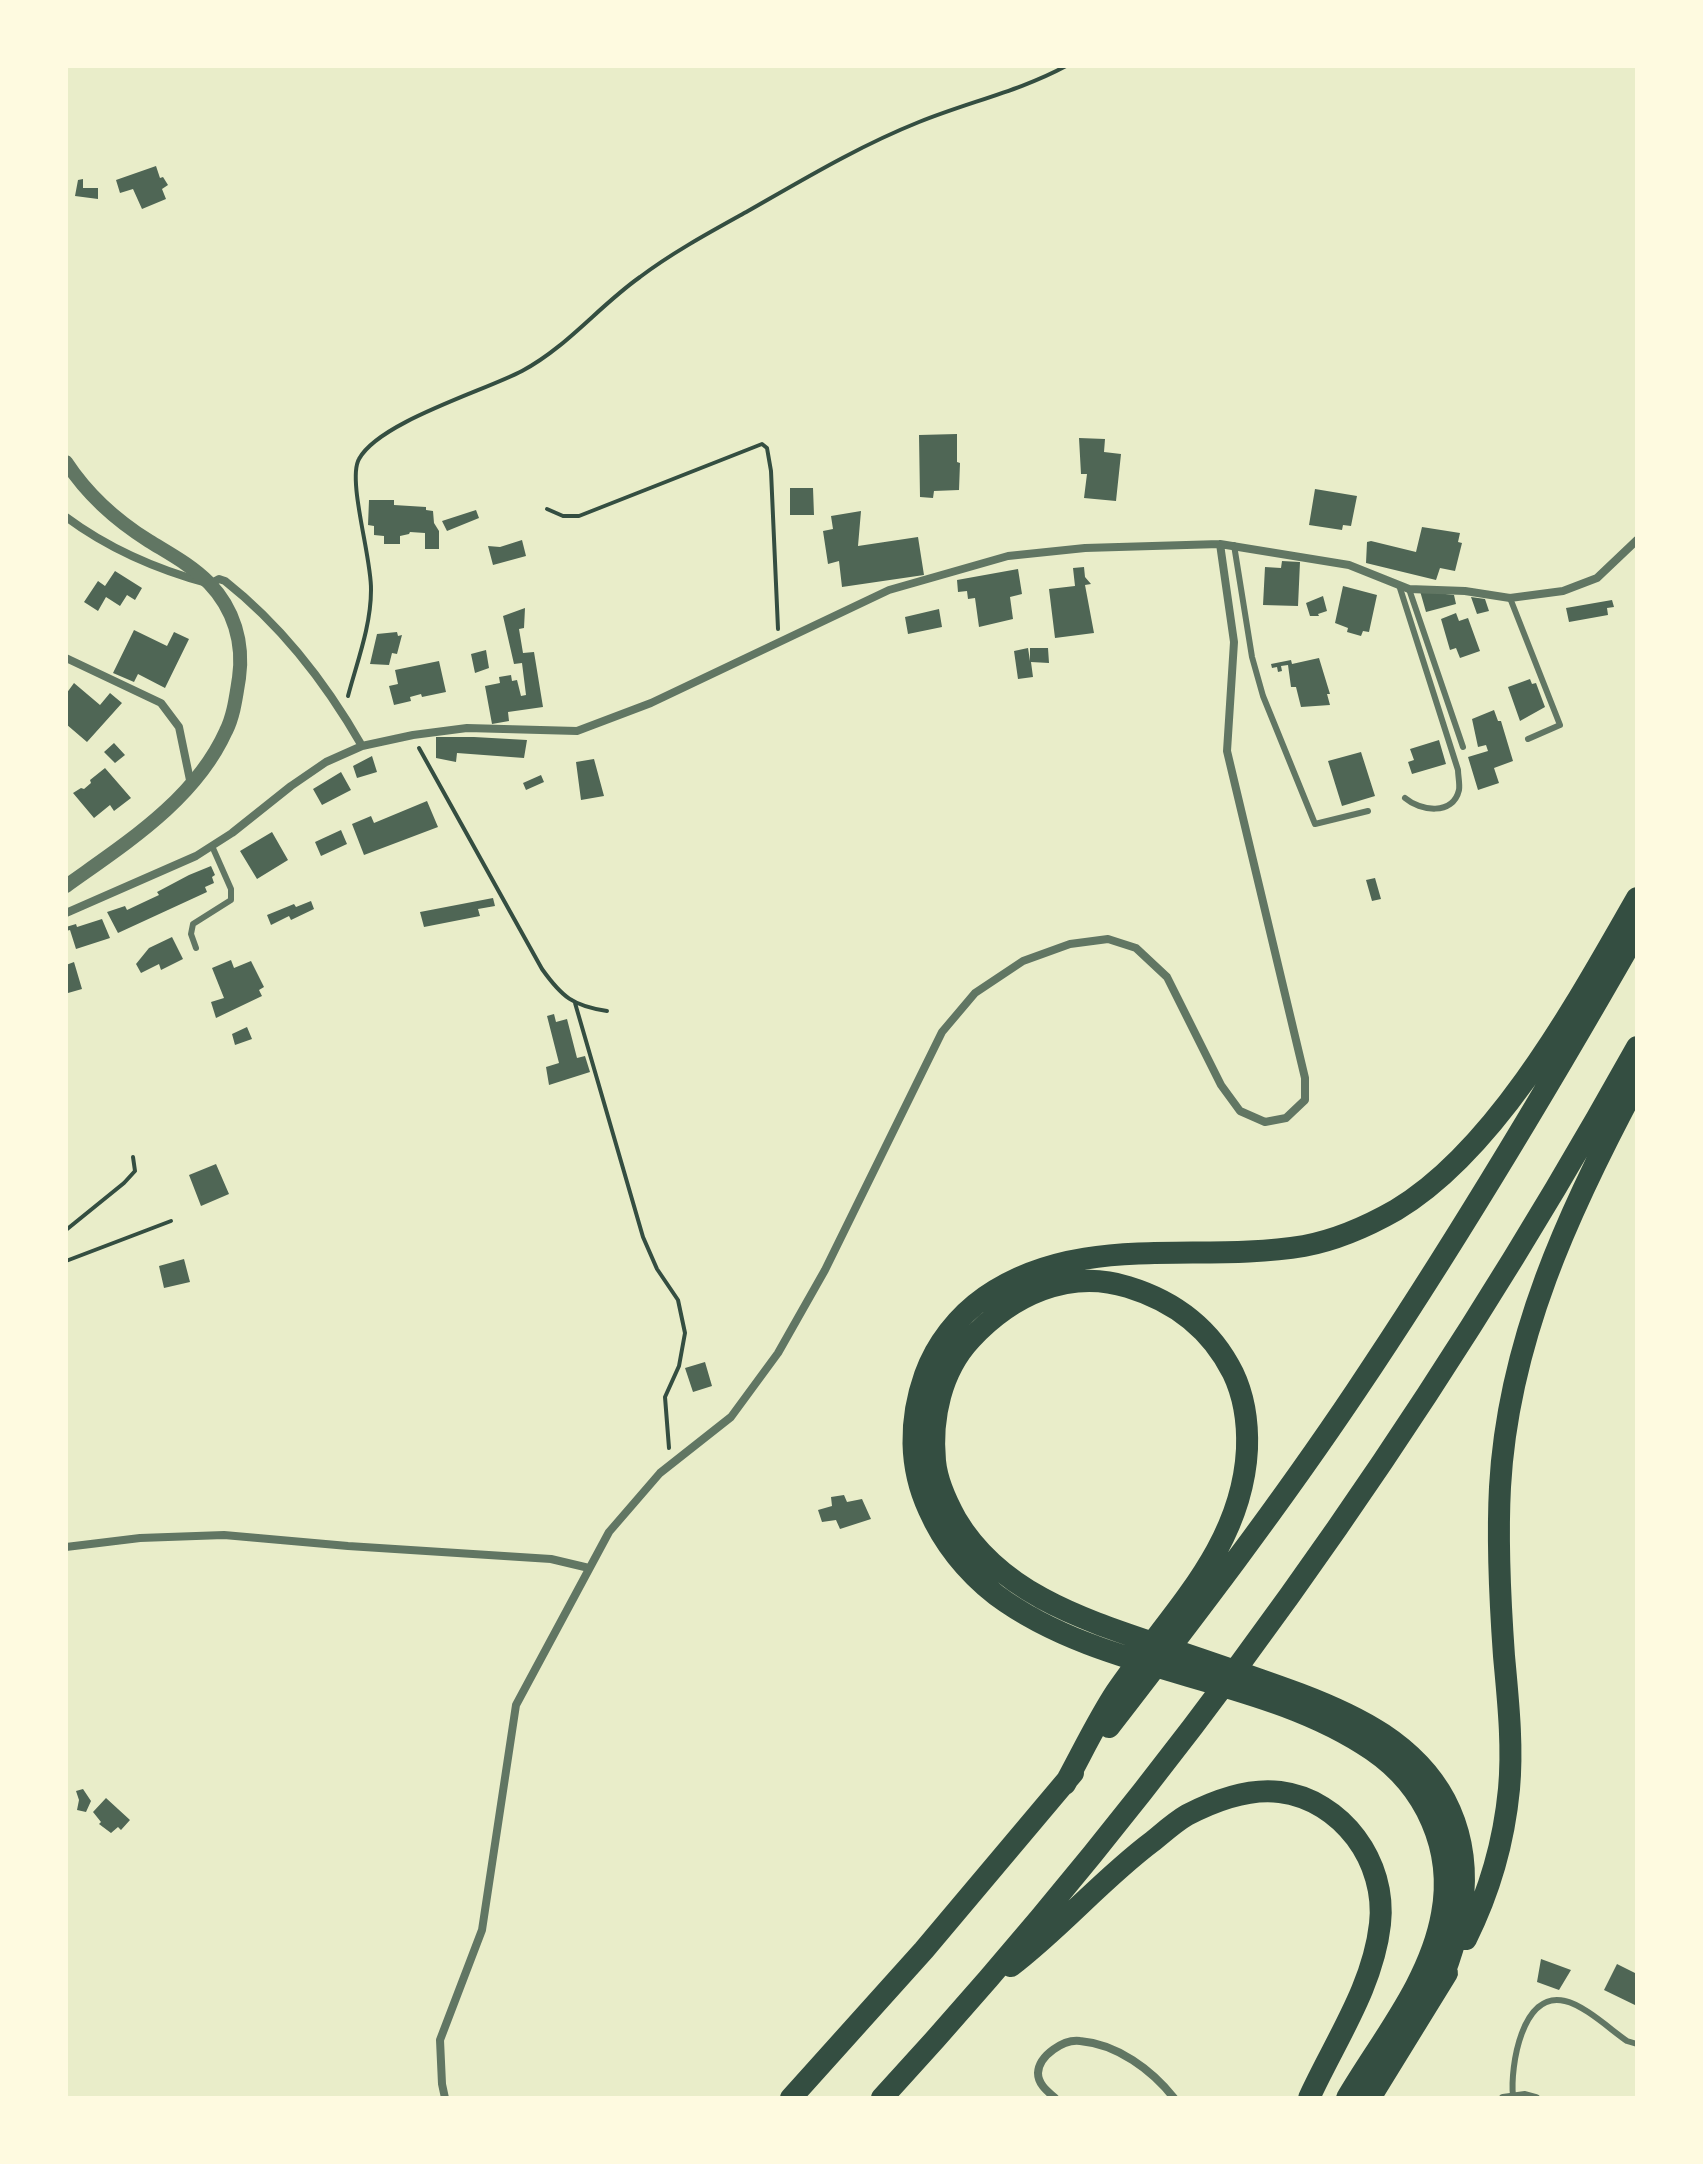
<!DOCTYPE html>
<style>
body{margin:0}
#map{position:relative;width:1703px;height:2164px;overflow:hidden;background:#e9edc9;font-family:"Public Sans",sans-serif}
canvas{display:block}
.frame{position:absolute;inset:0;border:68px solid #fefae0;pointer-events:none}
</style>
<div id="map">
<canvas width="1703" height="2164"></canvas>
<div class="frame"></div>
</div>
<script>
const ctx = document.querySelector('canvas').getContext('2d');
ctx.lineJoin = 'round';
function paint(path, color) { ctx.fillStyle = color; ctx.fill(path, 'evenodd'); }
function stroke(path, color, width, dash) { ctx.strokeStyle = color; ctx.lineWidth = width; ctx.lineCap = dash ? 'butt' : 'round'; ctx.setLineDash(dash || []); ctx.stroke(path); }
const building = new Path2D(`
 M 156,166 L 160,178 L 163,177 L 168,185 L 162,189 L 166,199 L 142,209 L 133,189 L 120,193 L 116,180 Z
 M 83,179 L 83,188 L 98,188 L 98,199 L 75,196 L 78,180 Z
 M 957,434 L 957,462 L 960,463 L 959,490 L 934,491 L 933,498 L 920,497 L 919,435 Z
 M 1079,438 L 1105,439 L 1104,452 L 1121,454 L 1116,501 L 1084,498 L 1087,474 L 1081,474 Z
 M 790,488 L 813,488 L 814,515 L 790,515 Z
 M 1315,489 L 1357,496 L 1351,526 L 1343,525 L 1342,530 L 1309,525 Z
 M 369,500 L 394,500 L 394,505 L 426,507 L 426,510 L 433,511 L 434,523 L 439,531 L 439,549 L 425,549 L 425,533 L 410,532 L 409,534 L 400,536 L 400,544 L 384,544 L 384,536 L 374,535 L 374,526 L 368,525 Z
 M 476,510 L 479,518 L 447,531 L 442,521 Z
 M 861,511 L 858,546 L 918,537 L 924,575 L 842,587 L 839,561 L 828,564 L 823,531 L 833,529 L 831,516 Z
 M 1422,527 L 1460,533 L 1458,542 L 1462,543 L 1455,571 L 1440,568 L 1436,580 L 1366,563 L 1367,542 L 1371,541 L 1416,552 Z
 M 522,540 L 526,556 L 493,565 L 488,546 L 500,547 Z
 M 1282,561 L 1300,562 L 1298,606 L 1263,605 L 1265,567 L 1281,568 Z
 M 1084,567 L 1085,577 L 1091,584 L 1085,585 L 1094,633 L 1055,638 L 1049,589 L 1075,586 L 1073,568 Z
 M 1018,569 L 1022,594 L 1010,597 L 1013,619 L 979,627 L 975,598 L 968,599 L 967,591 L 958,592 L 957,580 Z
 M 115,571 L 142,588 L 135,600 L 127,595 L 120,606 L 106,597 L 98,611 L 84,602 L 98,581 L 105,586 Z
 M 1343,586 L 1377,595 L 1369,632 L 1363,631 L 1361,636 L 1347,632 L 1348,628 L 1335,623 Z
 M 1420,591 L 1454,595 L 1456,604 L 1426,612 Z
 M 1323,596 L 1327,611 L 1318,614 L 1319,616 L 1310,616 L 1306,603 Z
 M 1471,597 L 1485,599 L 1489,611 L 1477,614 Z
 M 1612,600 L 1614,607 L 1607,608 L 1608,615 L 1569,622 L 1566,608 Z
 M 525,608 L 524,628 L 519,629 L 523,653 L 534,652 L 543,707 L 508,712 L 509,721 L 492,724 L 485,686 L 500,683 L 499,677 L 511,675 L 512,681 L 517,680 L 521,696 L 526,695 L 522,663 L 514,664 L 503,616 Z
 M 939,609 L 942,627 L 908,634 L 905,617 Z
 M 1456,613 L 1459,621 L 1468,618 L 1480,651 L 1460,658 L 1456,648 L 1450,650 L 1441,619 Z
 M 134,630 L 167,646 L 174,632 L 189,639 L 165,688 L 138,674 L 134,682 L 113,673 Z
 M 397,632 L 398,636 L 402,635 L 397,654 L 392,653 L 389,665 L 370,664 L 377,634 Z
 M 1028,648 L 1030,661 L 1030,648 L 1048,648 L 1049,663 L 1031,662 L 1033,677 L 1018,679 L 1014,651 Z
 M 486,650 L 489,668 L 475,673 L 471,654 Z
 M 1319,658 L 1330,694 L 1327,694 L 1330,705 L 1301,707 L 1296,687 L 1291,687 L 1288,665 L 1281,666 L 1282,671 L 1278,672 L 1277,667 L 1272,668 L 1271,664 L 1291,660 L 1292,664 Z
 M 439,661 L 446,692 L 422,697 L 421,694 L 410,697 L 411,701 L 394,705 L 389,686 L 398,684 L 395,670 Z
 M 1530,679 L 1532,684 L 1536,683 L 1545,707 L 1520,721 L 1508,687 Z
 M 74,683 L 100,705 L 110,693 L 122,703 L 87,742 L 66,724 L 66,694 Z
 M 1494,710 L 1498,721 L 1501,721 L 1513,761 L 1494,768 L 1499,783 L 1478,790 L 1468,757 L 1488,751 L 1486,745 L 1478,747 L 1472,719 Z
 M 436,737 L 474,737 L 527,740 L 524,758 L 457,753 L 456,762 L 436,758 Z
 M 1439,740 L 1446,764 L 1412,774 L 1408,762 L 1414,760 L 1410,749 Z
 M 114,743 L 125,755 L 115,763 L 104,752 Z
 M 1361,752 L 1375,796 L 1342,806 L 1328,761 Z
 M 372,756 L 377,772 L 357,778 L 353,766 Z
 M 594,759 L 604,796 L 581,800 L 576,762 Z
 M 105,768 L 131,798 L 114,811 L 110,805 L 94,818 L 73,793 L 81,788 L 84,789 L 91,783 L 90,780 Z
 M 341,772 L 351,790 L 322,805 L 313,789 Z
 M 541,775 L 544,782 L 526,790 L 523,783 Z
 M 427,801 L 438,827 L 364,855 L 352,824 L 371,816 L 374,823 Z
 M 341,830 L 347,844 L 321,856 L 315,842 Z
 M 272,832 L 288,860 L 257,879 L 240,851 Z
 M 211,866 L 215,875 L 212,877 L 214,883 L 205,887 L 207,892 L 118,933 L 107,912 L 125,906 L 127,910 L 159,895 L 157,892 L 189,875 Z
 M 1375,878 L 1381,899 L 1372,901 L 1366,880 Z
 M 493,898 L 495,906 L 478,909 L 480,916 L 424,927 L 420,912 Z
 M 311,901 L 314,909 L 291,920 L 289,916 L 271,925 L 267,915 L 294,904 L 296,907 Z
 M 102,919 L 110,938 L 76,949 L 70,930 L 66,931 L 66,927 L 76,924 L 77,927 Z
 M 172,937 L 183,959 L 161,970 L 159,964 L 141,973 L 136,964 L 149,948 Z
 M 231,960 L 234,968 L 251,961 L 264,987 L 259,990 L 262,996 L 216,1018 L 211,1002 L 224,998 L 212,968 Z
 M 74,962 L 82,989 L 68,993 L 66,965 Z
 M 554,1014 L 556,1022 L 567,1019 L 577,1058 L 585,1056 L 590,1072 L 549,1085 L 546,1067 L 559,1063 L 547,1016 Z
 M 247,1027 L 252,1039 L 235,1045 L 232,1034 Z
 M 216,1164 L 229,1194 L 201,1206 L 189,1175 Z
 M 184,1259 L 190,1282 L 164,1288 L 159,1266 Z
 M 705,1362 L 712,1386 L 693,1392 L 685,1368 Z
 M 844,1495 L 847,1502 L 862,1499 L 871,1519 L 840,1529 L 836,1520 L 822,1522 L 818,1510 L 832,1506 L 831,1497 Z
 M 83,1789 L 91,1801 L 86,1812 L 77,1810 L 79,1800 L 76,1791 Z
 M 106,1798 L 130,1820 L 121,1830 L 118,1827 L 111,1833 L 99,1824 L 101,1822 L 93,1812 Z
 M 1541,1959 L 1571,1970 L 1559,1990 L 1537,1982 Z
 M 1617,1964 L 1637,1974 L 1637,2006 L 1604,1990 Z`);
const path = new Path2D(`
 M 547,509 L 563,516 L 579,516 L 762,444 L 767,448 L 771,471 L 778,629
 M 348,696 C 357,662 371,626 371,590 C 372,559 347,480 359,459 C 379,422 484,391 522,371 C 567,347 599,306 640,277 C 673,252 712,231 748,211 C 804,179 859,146 919,122 C 968,102 1020,91 1066,66
 M 419,748 L 542,969 C 562,997 573,1006 607,1011
 M 575,1003 L 643,1237 L 657,1269 L 678,1300 L 685,1333 L 679,1366 L 665,1397 L 669,1448
 M 66,1230 L 124,1183 L 135,1171 L 133,1157
 M 66,1261 L 171,1221`);
const service = new Path2D(`
 M 1234,545 L 1252,657 L 1263,696 L 1315,824 L 1368,811
 M 1399,585 L 1458,770 C 1458,776 1460,784 1459,790 C 1453,816 1420,811 1405,798
 M 1409,589 L 1463,747
 M 1510,598 L 1560,725 L 1528,739
 M 196,948 L 191,934 L 193,924 L 231,900 L 231,889 L 212,846
 M 1513,2096 C 1510,2067 1522,1990 1565,2001 C 1584,2005 1611,2030 1627,2041 L 1637,2044`);
const minor = new Path2D(`
 M 66,517 C 109,549 158,570 210,584 L 219,579 L 225,581 C 282,626 326,683 362,746
 M 66,658 L 161,703 L 179,727 L 191,785
 M 66,913 L 196,856 L 232,833 L 291,786 L 326,762 L 362,746 L 413,735 L 467,728 L 577,731 L 651,703 L 889,590 L 1008,556 L 1085,548 L 1220,544 L 1349,565 L 1409,589 L 1465,591 L 1510,598 L 1563,591 L 1597,578 L 1637,540
 M 66,1547 L 140,1538 L 224,1535 L 348,1546 L 551,1559 L 589,1568
 M 445,2098 L 442,2084 L 440,2040 L 482,1930 L 516,1705 L 609,1532 L 660,1473 L 731,1417 L 778,1353 L 825,1270 L 942,1032 L 975,993 L 1023,961 L 1070,944 L 1108,939 L 1136,948 L 1167,977 L 1221,1085 L 1240,1111 L 1265,1122 L 1286,1118 L 1305,1100 L 1305,1078 L 1227,751 L 1234,642 L 1220,544
 M 1055,2098 C 1047,2091 1038,2084 1038,2073 C 1039,2055 1064,2039 1080,2041 C 1117,2044 1152,2070 1174,2098
 M 1503,2098 L 1525,2095 L 1536,2098`);
const tertiary = new Path2D(`
 M 66,462 C 87,494 117,521 149,541 C 170,554 191,565 209,583 C 234,609 244,643 239,678 C 236,696 234,715 226,731 C 195,800 126,843 66,886`);
const motorway = new Path2D(`
 M 1109,1727 C 1194,1617 1279,1506 1356,1391 C 1456,1242 1548,1088 1637,932
 M 1065,1784 C 1082,1753 1097,1721 1116,1692 C 1169,1614 1242,1549 1247,1449 C 1248,1422 1245,1398 1233,1373 C 1211,1329 1174,1301 1128,1287 C 1068,1268 1011,1296 971,1339 C 941,1371 931,1418 935,1461 C 937,1482 946,1501 956,1519 C 1000,1593 1082,1619 1159,1645 C 1206,1661 1254,1677 1300,1694 C 1358,1716 1415,1744 1445,1800 C 1477,1861 1464,1926 1439,1986
 M 1466,1939 C 1489,1893 1504,1841 1509,1789 C 1513,1745 1508,1700 1504,1656 C 1500,1600 1497,1543 1500,1487 C 1508,1341 1569,1210 1637,1083
 M 1011,1966 C 1061,1928 1102,1879 1153,1841 C 1164,1832 1175,1822 1187,1815 C 1214,1801 1249,1788 1280,1792 C 1342,1800 1387,1862 1380,1924 C 1373,1987 1335,2041 1309,2098
 M 791,2098 L 924,1950 L 1073,1773
 M 882,2098 C 1173,1782 1428,1422 1637,1047
 M 1347,2098 C 1381,2040 1430,1982 1442,1914 C 1454,1849 1426,1787 1372,1750 C 1261,1674 1105,1676 996,1595 C 967,1572 944,1544 929,1510 C 909,1467 909,1420 925,1375 C 936,1344 958,1316 985,1297 C 1080,1231 1197,1264 1304,1246 C 1336,1240 1368,1226 1396,1210 C 1498,1149 1579,999 1637,898
 M 1370,2098 L 1447,1973`);
paint(building, '#4f6655');
stroke(path, '#344e41', 4);
stroke(service, '#617663', 6);
stroke(minor, '#617663', 8);
stroke(tertiary, '#617663', 14);
stroke(motorway, '#344e41', 22);
</script>
